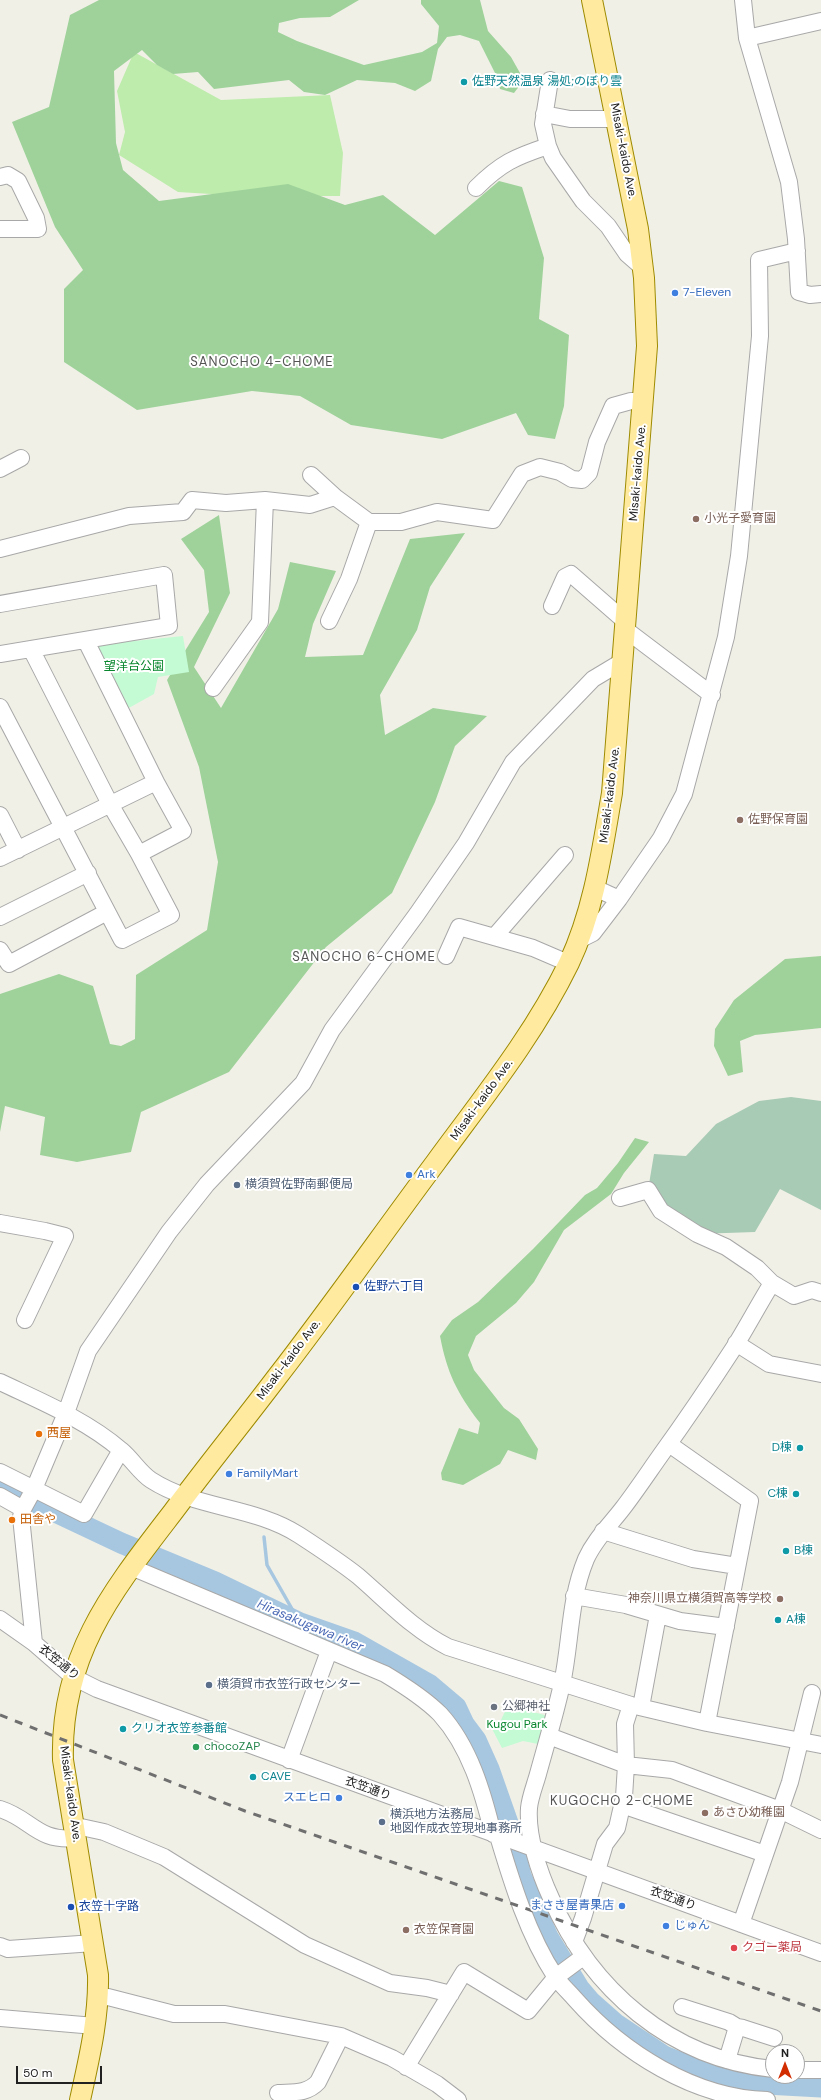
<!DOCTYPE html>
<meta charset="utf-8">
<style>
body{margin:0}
#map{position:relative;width:821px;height:2100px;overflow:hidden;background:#f1f0e7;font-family:"DM Sans",sans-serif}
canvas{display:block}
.north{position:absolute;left:765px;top:2044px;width:40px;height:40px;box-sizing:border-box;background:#fff;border:1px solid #a6a6a6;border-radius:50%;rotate:0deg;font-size:11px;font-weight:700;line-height:16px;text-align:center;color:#212121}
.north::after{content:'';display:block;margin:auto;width:14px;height:18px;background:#d22d00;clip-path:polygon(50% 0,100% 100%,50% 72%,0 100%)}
.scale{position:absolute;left:16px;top:2066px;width:86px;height:18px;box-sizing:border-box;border:2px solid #212121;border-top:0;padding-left:5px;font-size:12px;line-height:14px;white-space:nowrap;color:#212121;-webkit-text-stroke:3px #fff;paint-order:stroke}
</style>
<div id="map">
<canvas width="821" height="2100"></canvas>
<div class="north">N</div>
<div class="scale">50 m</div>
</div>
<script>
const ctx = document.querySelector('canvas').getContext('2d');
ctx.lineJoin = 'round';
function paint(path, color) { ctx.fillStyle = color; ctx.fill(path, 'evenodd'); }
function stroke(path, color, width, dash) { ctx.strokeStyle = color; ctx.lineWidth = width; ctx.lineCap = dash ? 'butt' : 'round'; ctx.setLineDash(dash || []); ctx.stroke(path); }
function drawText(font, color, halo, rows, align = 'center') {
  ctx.font = font + ' "DM Sans","Noto Sans JP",sans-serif'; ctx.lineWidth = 4; ctx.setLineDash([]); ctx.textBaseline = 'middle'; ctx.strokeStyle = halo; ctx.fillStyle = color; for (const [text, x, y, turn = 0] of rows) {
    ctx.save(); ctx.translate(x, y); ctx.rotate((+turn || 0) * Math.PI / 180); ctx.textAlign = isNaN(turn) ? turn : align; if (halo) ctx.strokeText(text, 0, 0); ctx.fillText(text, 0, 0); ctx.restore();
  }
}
const grass = new Path2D(`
 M 134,52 L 221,100 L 330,95 L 343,153 L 340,196 L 244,196 L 178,192 L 119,155 L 125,132 L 117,91 Z`);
const forest = new Path2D(`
 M 99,0 L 359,0 L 330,17 L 300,18 L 279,23 L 278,32 L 297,41 L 364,65 L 422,52 L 437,43 L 439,26 L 421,4 L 421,0 L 480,0 L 488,31 L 511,57 L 524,80 L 514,93 L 500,89 L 497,77 L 479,41 L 460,35 L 447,37 L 438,49 L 431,81 L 415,91 L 395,83 L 357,80 L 325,95 L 304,92 L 289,80 L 214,89 L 198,72 L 173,74 L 157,65 L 142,50 L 114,71 L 116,143 L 123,170 L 159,201 L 288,184 L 345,205 L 383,195 L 435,235 L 499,181 L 522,187 L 544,258 L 539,319 L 569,335 L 564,406 L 555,439 L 528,435 L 516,413 L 442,439 L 351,425 L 300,396 L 252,391 L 137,410 L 64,362 L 64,289 L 83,270 L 55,227 L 12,122 L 49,107 L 70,15 Z
 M 219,515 L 230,593 L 194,667 L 221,708 L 278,609 L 290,562 L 336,571 L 313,624 L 305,657 L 363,655 L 410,539 L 465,533 L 430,587 L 417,630 L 380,695 L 385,735 L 433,708 L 487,716 L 455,746 L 435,802 L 392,893 L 326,947 L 229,1072 L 141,1112 L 131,1152 L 77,1162 L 40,1155 L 45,1117 L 5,1106 L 0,1132 L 0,994 L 59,974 L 93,986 L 110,1044 L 121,1046 L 135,1039 L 136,975 L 207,930 L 218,862 L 199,767 L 167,680 L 209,612 L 204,570 L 181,539 Z
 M 821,956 L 821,1028 L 755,1035 L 740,1041 L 743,1072 L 728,1076 L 714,1046 L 715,1029 L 734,1000 L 785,959 Z
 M 635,1138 L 649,1142 L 624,1173 L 611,1194 L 564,1230 L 534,1282 L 516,1303 L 476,1336 L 468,1355 L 474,1370 L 504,1408 L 519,1419 L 538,1449 L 536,1460 L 508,1450 L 500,1464 L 463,1485 L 442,1480 L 441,1473 L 459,1428 L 478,1434 L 480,1423 C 457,1393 447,1373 440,1336 L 452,1320 L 478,1302 L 533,1249 L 585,1195 L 597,1188 L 618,1163 Z`);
const cemetery = new Path2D(`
 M 791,1097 L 821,1101 L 821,1210 L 780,1189 L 755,1232 L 697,1234 L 648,1190 L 654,1154 L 686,1156 L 716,1124 L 759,1101 Z`);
const park = new Path2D(`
 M 183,636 L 189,672 L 158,677 L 154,694 L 127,709 L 95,645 Z
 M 508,1705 L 548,1716 L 543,1745 L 523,1741 L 502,1748 L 491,1727 L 500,1722 Z`);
const stream = new Path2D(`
 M 264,1537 L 267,1565 L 300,1623`);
const river = new Path2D(`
 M 0,1486 L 121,1543 L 215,1582 L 300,1623 L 354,1642 L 430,1685 L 456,1707 L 464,1724 L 476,1740 L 489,1769 L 508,1823 L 521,1876 L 548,1937 L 579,1988 L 590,2001 L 616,2024 L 664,2056 L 703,2072 L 747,2083 L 821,2087`);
const minor = new Path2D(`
 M 743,0 L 747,38 L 789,182 L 796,239 L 799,292 L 810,295 L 821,294
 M 747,38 L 821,21
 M 550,80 L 543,124 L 548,146 L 553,158 L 583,201 L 608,226 L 627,254 L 643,268
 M 544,114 L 570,119 L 616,119
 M 0,177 L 8,175 L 18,181 L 36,218 L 38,229 L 0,229
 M 476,188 C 501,163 515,157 548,146
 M 0,469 L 21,458
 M 311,475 L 335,497
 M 0,549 L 129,516 L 183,512 L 192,500 L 226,503 L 265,500 L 310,505 L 335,497 L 369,522 L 401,522 L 437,512 L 493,520 L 522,474 L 540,467 L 560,472 L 572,479 L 582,480 L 589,473 L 597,442 L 613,406 L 631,401 L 644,401
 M 0,604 L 164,575 L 169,626 L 0,654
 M 552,606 L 565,577 L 571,574 L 626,622
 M 329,621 L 349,579 L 369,522
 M 626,630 L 712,695
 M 86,641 L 156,782 L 183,831 L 139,854
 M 213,688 L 260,622 L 265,500
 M 0,707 L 122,940 L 171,915 L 139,854 L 110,804 L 31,649
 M 0,815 L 18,850
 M 0,858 L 156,782
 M 595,888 L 619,899 L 661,838 L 684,794 L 726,637 L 739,556 L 760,336 L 759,260 L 797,251
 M 0,917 L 88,873
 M 495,936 L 565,855
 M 577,941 L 593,933 L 619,899
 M 0,950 L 9,964 L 107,912
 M 446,956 L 459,927 L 533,948 L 568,963
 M 620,1198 L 648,1190 L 661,1211 L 697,1234 L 726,1247 L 757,1268 L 772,1283 C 759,1304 748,1325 735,1346 C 711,1383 686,1420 660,1456 C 648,1473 636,1491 623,1508 C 610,1525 595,1539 586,1559 C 569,1600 571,1642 562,1684 C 555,1715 546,1745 538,1774 C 535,1785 530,1797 529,1808 C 527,1836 539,1872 551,1898 C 591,1989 670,2059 773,2069
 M 0,1223 L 45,1231 L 65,1236 L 25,1320
 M 772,1283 L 794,1296 L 812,1290 L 821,1293
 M 736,1343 L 769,1364 L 821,1374
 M 0,1382 C 42,1402 86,1420 121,1450 C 132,1459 140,1473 151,1480 C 196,1509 254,1506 299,1535 C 319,1548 339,1561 358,1576 C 387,1601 414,1630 448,1647 L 631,1705 L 707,1723 L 821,1745
 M 669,1444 L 750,1501 L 707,1723
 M 0,1472 L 84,1514 L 121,1450
 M 0,1496 L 23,1509
 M 603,1531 L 693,1559 L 737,1566
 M 131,1567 L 385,1674 C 405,1686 424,1698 440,1714 C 470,1747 483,1793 493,1834
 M 574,1596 L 626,1605 L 680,1621 L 726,1627
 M 0,1619 L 34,1643 L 73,1677 L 97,1689 L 821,1953
 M 34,1643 L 21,1517 L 23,1509 L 34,1489 L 66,1413 L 88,1351 L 169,1232 L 207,1184 L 303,1083 L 332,1030 L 417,914 L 466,843 L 513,762 L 593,679 L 623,661
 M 641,1707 L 658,1615
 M 549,1736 L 626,1765 L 672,1770 L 780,1810 L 821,1830
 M 289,1760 L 329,1651
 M 622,1805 L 765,1854
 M 0,1809 C 32,1819 37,1842 76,1838
 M 74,1828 L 81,1827 L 104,1832 L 164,1857 L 305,1945 L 390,1983 L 427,1988 L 451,1994
 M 498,1836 C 512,1883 528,1935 555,1976 C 560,1984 568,1991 575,1999 C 622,2052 694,2098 767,2100
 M 741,1924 L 790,1782 L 812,1693
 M 574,1942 L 583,1918 L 605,1844 L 617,1828 L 624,1797 L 626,1765 L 625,1724 L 631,1705
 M 0,1946 L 8,1949 L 94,1943
 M 98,1998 L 108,1997 L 174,2014 L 225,2014 L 341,2036 L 392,2058 L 437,2084 L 458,2100
 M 682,2007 L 729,2022 L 737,2027 L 727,2060
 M 0,2018 L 95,2026
 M 737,2027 L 743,2028 L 774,2038
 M 406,2067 L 464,1972 L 528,2011 L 556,1977 L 583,1957
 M 797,2070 L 821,2070
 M 278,2093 C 293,2092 307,2094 318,2082 L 341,2036`);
const major = new Path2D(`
 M 80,2100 C 89,2059 99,2018 98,1975 L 63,1760 C 60,1655 113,1590 173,1512 C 207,1466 243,1422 277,1377 C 332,1306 383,1233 436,1162 C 483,1098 534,1035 569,963 C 594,910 602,851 612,793 L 647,346 L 644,278 L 638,229 L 592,0`);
const rail = new Path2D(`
 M 0,1715 L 245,1811 L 821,2011`);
const markers = [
 [464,82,4,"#0f9aa8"],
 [675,293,4,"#3f7fe0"],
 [696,519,4,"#8d6e63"],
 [740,820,4,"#8d6e63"],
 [409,1175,4,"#3f7fe0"],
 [237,1185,4,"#5c6f8a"],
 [356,1287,4,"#1a4fb4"],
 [39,1434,4,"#e8710a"],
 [800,1448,4,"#0f9aa8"],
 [229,1474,4,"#3f7fe0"],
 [796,1494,4,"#0f9aa8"],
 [12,1520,4,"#e8710a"],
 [786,1551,4,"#0f9aa8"],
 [780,1599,4,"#8d6e63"],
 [778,1620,4,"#0f9aa8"],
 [209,1685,4,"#5c6f8a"],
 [494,1707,4,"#6b7280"],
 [123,1729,4,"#0f9aa8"],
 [196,1747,4,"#2e9e5b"],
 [253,1777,4,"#0f9aa8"],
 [339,1798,4,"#3f7fe0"],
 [705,1813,4,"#8d6e63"],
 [382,1822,4,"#5c6f8a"],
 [622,1906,4,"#3f7fe0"],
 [71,1907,4,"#1a4fb4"],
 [666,1926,4,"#3f7fe0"],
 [406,1930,4,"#8d6e63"],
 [734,1948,4,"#e0444e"]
];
const cultureNames = [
 ["佐野天然温泉 湯処;のぼり雲",472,82],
 ["D棟",792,1448,"right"],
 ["C棟",788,1494,"right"],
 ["B棟",794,1551],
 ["A棟",786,1620],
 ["クリオ衣笠参番館",131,1729],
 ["CAVE",261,1777]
];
const streetNames = [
 ["Misaki-kaido Ave.",623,151,79],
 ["Misaki-kaido Ave.",638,473,-85],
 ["Misaki-kaido Ave.",610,795,-83],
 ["Misaki-kaido Ave.",482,1100,-54],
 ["Misaki-kaido Ave.",289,1360,-53],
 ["衣笠通り",59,1663,39],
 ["衣笠通り",368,1789,20],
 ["Misaki-kaido Ave.",70,1794,82],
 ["衣笠通り",673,1899,20]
];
const shopNames = [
 ["7-Eleven",683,293],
 ["Ark",417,1175],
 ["FamilyMart",237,1474],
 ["スエヒロ",331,1798,"right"],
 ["まさき屋青果店",614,1906,"right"],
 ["じゅん",674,1926]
];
const educationNames = [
 ["小光子愛育園",704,519],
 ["佐野保育園",748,820],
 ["神奈川県立横須賀高等学校",772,1599,"right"],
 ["あさひ幼稚園",713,1813],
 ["衣笠保育園",414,1930]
];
const parkNames = [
 ["望洋台公園",134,667],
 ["Kugou Park",517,1725]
];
const serviceNames = [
 ["横須賀佐野南郵便局",245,1185],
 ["横須賀市衣笠行政センター",217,1685],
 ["横浜地方法務局",390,1815],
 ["地図作成衣笠現地事務所",390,1829]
];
const transitNames = [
 ["佐野六丁目",364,1287],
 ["衣笠十字路",79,1907]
];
const foodNames = [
 ["西屋",47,1434],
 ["田舎や",20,1520]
];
const worshipNames = [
 ["公郷神社",502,1707]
];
const leisureNames = [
 ["chocoZAP",204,1747]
];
const healthNames = [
 ["クゴー薬局",742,1948]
];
const neighbourhoodNames = [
 ["SANOCHO 4-CHOME",262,363],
 ["SANOCHO 6-CHOME",364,958],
 ["KUGOCHO 2-CHOME",622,1802]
];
const waterNames = [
 ["Hirasakugawa river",310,1626,23]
];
paint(grass, '#beecac');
paint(forest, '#9fd29b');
paint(cemetery, '#a8cbb5');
paint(park, '#c4fbd4');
stroke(stream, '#a7c7e0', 3.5);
stroke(river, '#a7c7e0', 21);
stroke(minor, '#a8a8a8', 18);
stroke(major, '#9e8b00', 22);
stroke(minor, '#fff', 16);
stroke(major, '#ffea9f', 20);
stroke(rail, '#6f6f6f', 3, [8, 8]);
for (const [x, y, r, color] of markers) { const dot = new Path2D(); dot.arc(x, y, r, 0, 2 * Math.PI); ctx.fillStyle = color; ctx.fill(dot); stroke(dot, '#fff', 1.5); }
drawText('12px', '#0d838f', '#fff', cultureNames, 'left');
drawText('12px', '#212121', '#fff', streetNames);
drawText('12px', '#366cbe', '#fff', shopNames, 'left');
drawText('12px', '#785e54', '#fff', educationNames, 'left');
drawText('12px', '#08862d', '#fff', parkNames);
drawText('12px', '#4e5e75', '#fff', serviceNames, 'left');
drawText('12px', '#164399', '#fff', transitNames, 'left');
drawText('12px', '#c56008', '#fff', foodNames, 'left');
drawText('12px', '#5b616d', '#fff', worshipNames, 'left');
drawText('12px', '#27864d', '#fff', leisureNames, 'left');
drawText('12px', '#be3a42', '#fff', healthNames, 'left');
ctx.letterSpacing = '1px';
drawText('13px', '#545454', '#fff', neighbourhoodNames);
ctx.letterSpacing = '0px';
drawText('italic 13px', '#4968b5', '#fff', waterNames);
</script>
